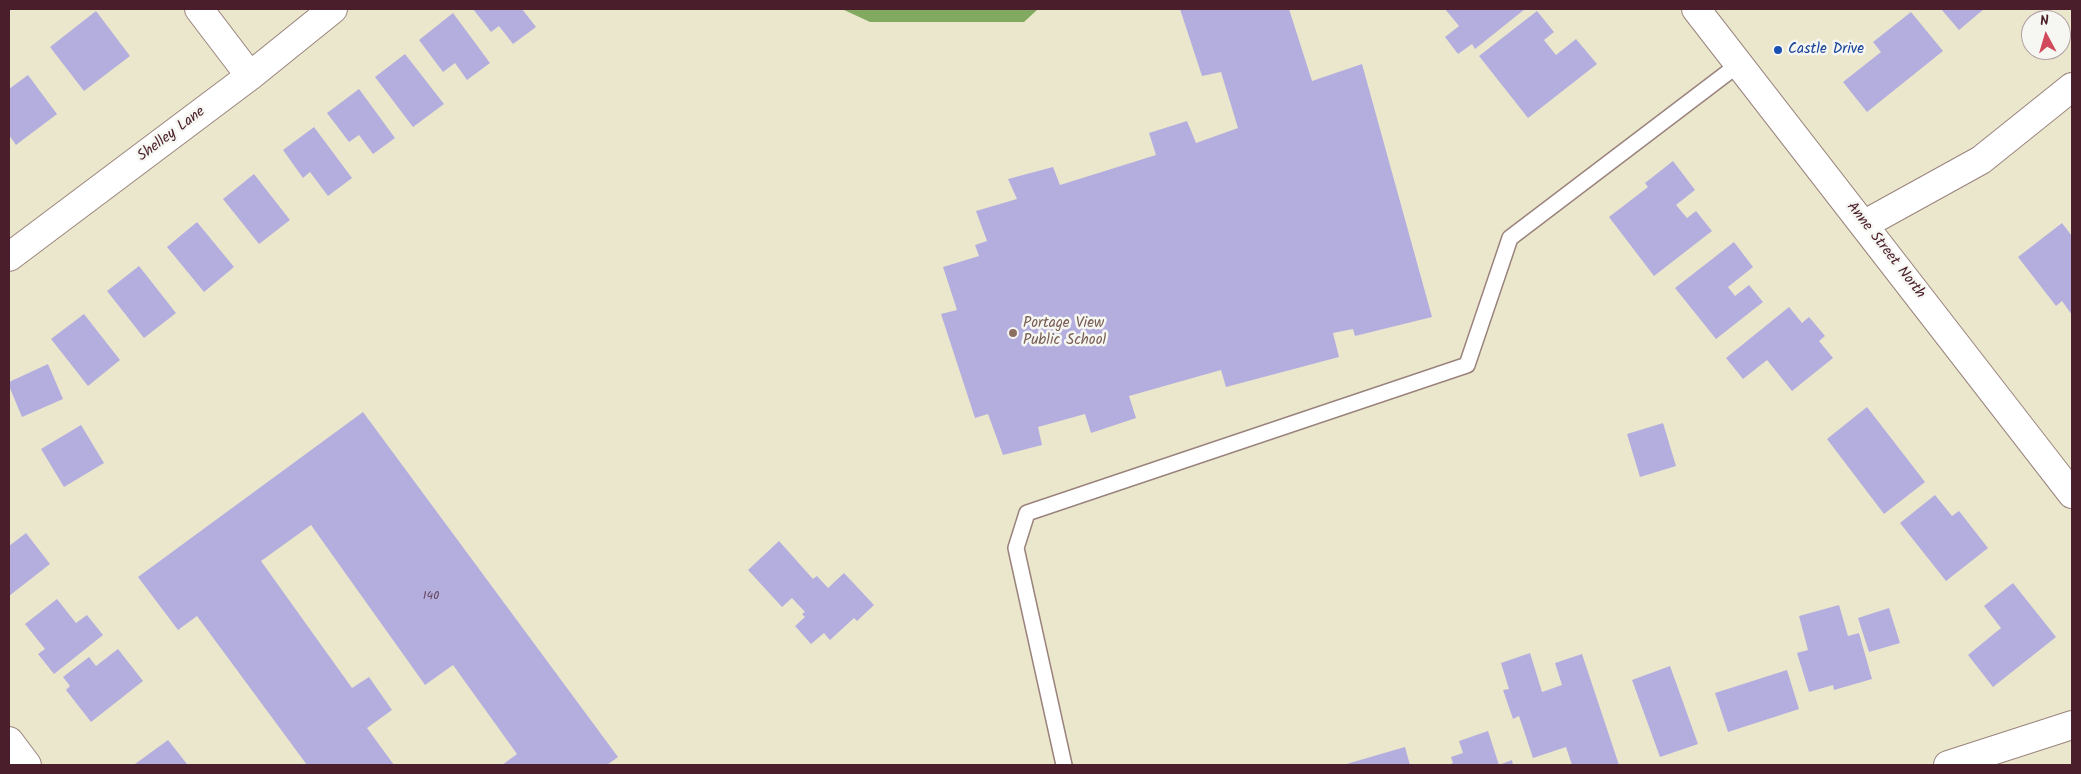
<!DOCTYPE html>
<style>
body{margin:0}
#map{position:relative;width:2081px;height:774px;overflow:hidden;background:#ebe7cd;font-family:Kalam,sans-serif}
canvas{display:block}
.frame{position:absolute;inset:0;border:10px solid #4a1f2b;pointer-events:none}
.north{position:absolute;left:2021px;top:10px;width:50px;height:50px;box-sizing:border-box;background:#f6f6f2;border:1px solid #b1a0a2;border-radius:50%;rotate:354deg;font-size:14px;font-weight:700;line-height:20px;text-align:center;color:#4a1f2b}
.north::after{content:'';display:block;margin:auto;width:18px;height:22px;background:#d1495b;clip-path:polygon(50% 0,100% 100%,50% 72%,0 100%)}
</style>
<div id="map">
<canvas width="2081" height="774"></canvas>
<div class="frame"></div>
<div class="north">N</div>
</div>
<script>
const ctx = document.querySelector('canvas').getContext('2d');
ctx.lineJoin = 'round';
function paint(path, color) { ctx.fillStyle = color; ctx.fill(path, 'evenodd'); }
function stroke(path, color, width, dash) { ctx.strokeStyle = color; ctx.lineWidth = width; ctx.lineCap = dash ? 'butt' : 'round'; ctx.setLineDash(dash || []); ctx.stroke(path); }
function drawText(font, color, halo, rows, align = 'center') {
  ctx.font = font + ' Kalam,sans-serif'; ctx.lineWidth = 5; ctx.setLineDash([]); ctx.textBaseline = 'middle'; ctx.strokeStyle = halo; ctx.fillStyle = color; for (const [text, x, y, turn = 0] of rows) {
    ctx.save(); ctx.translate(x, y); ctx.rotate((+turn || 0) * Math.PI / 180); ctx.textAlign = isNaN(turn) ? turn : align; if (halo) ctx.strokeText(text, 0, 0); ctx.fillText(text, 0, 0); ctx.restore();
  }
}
const forest = new Path2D(`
 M 842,9 L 1038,9 L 1024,22 L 870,22 Z`);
const building = new Path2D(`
 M 473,9 L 522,9 L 536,27 L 513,44 L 499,26 L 491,32 Z
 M 1180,9 L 1289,9 L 1312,81 L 1362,64 L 1432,317 L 1355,336 L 1353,329 L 1333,333 L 1339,357 L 1226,387 L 1221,370 L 1129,396 L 1136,418 L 1091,433 L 1085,414 L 1038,427 L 1042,445 L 1003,455 L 988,414 L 975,418 L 941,314 L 957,310 L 943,267 L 979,256 L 975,245 L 987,241 L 976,211 L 1017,199 L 1008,179 L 1053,167 L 1060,185 L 1156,155 L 1149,133 L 1187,121 L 1196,143 L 1238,128 L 1221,72 L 1202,76 Z
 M 1445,9 L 1525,9 L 1475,49 L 1472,44 L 1458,54 L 1445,37 L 1459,26 Z
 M 1941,9 L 1984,9 L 1959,30 Z
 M 96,11 L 130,56 L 84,91 L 50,47 Z
 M 1537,11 L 1554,32 L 1544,40 L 1556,55 L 1576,39 L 1597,64 L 1528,118 L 1479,56 Z
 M 1911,12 L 1943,51 L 1867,112 L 1843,82 L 1881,52 L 1873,42 Z
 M 453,13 L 490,63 L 467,80 L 455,63 L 443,72 L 419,40 Z
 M 405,54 L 444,104 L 413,127 L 375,77 Z
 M 28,75 L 57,114 L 16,145 L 9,135 L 9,89 Z
 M 359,89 L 395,138 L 373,154 L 359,135 L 349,142 L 327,113 Z
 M 314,127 L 352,178 L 328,196 L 310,172 L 303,178 L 283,150 Z
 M 1673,161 L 1695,190 L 1676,205 L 1687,218 L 1696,211 L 1712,231 L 1654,276 L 1609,217 L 1648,187 L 1645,183 Z
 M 254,174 L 290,220 L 259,244 L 223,199 Z
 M 197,222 L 234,267 L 204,292 L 167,247 Z
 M 2062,223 L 2072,236 L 2072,315 L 2062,301 L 2056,306 L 2018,257 Z
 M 1734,242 L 1753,267 L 1728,287 L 1735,296 L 1749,285 L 1763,302 L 1716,339 L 1675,288 Z
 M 139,266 L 176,313 L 144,338 L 107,291 Z
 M 1789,307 L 1802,323 L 1809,317 L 1825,336 L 1819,341 L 1833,358 L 1792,391 L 1767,360 L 1743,379 L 1726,358 Z
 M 84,314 L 120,360 L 88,386 L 51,339 Z
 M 48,364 L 63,399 L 22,417 L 9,386 L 9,382 Z
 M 1867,407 L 1925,482 L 1884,514 L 1827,439 Z
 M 363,412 L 618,757 L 607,765 L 502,765 L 517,754 L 453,665 L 425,685 L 311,525 L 261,561 L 352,688 L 369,677 L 392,710 L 367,728 L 394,765 L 307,765 L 197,616 L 178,630 L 138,577 Z
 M 1663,423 L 1676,466 L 1640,477 L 1627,434 Z
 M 81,425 L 104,463 L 64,487 L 41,449 Z
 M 1935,495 L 1952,516 L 1959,511 L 1988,548 L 1946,581 L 1900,523 Z
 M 26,533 L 50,564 L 9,596 L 9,546 Z
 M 779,541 L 813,579 L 817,576 L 828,588 L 844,573 L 874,605 L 857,621 L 854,618 L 830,640 L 824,633 L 811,644 L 795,626 L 805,617 L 802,614 L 805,612 L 792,598 L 782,607 L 748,570 Z
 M 2013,583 L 2056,637 L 1993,687 L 1968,655 L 2001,628 L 1984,606 Z
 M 57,599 L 76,623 L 87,615 L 103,635 L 54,674 L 38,654 L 45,649 L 25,624 Z
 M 1839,605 L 1848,636 L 1859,633 L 1872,679 L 1834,690 L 1833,685 L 1809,692 L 1797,653 L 1808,650 L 1799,616 Z
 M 1889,608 L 1900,643 L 1869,652 L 1858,618 Z
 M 118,649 L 143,681 L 91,722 L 66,690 L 70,686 L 63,677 L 89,657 L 96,666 Z
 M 1530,653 L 1542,692 L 1562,685 L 1555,663 L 1582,654 L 1619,765 L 1572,765 L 1566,747 L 1533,758 L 1519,716 L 1513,719 L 1503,690 L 1509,689 L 1501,663 Z
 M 1670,666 L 1698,744 L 1660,757 L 1632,680 Z
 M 1787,670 L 1799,709 L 1728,732 L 1715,693 Z
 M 1488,731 L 1499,765 L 1512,760 L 1513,765 L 1448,765 L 1453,763 L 1451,757 L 1463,753 L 1459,741 Z
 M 168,740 L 187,764 L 136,765 L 135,764 Z
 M 1405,747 L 1410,765 L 1343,765 Z`);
const service = new Path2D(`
 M 1064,765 L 1016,548 L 1027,513 L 1467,365 L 1510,238 L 1739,64`);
const minor = new Path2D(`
 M 199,9 L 250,76
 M 1865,224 L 1981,160 L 2072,87
 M 9,257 L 250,76 L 333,9
 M 9,741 L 27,765
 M 1948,765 L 2072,725`);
const tertiary = new Path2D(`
 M 1696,9 L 2072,494`);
const markers = [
 [1778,50,5,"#1a4fb4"],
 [1013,333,5,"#8d6e63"]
];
const numberNames = [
 ["140",431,597]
];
const transitNames = [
 ["Castle Drive",1788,50]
];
const streetNames = [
 ["Shelley Lane",172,135,-37],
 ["Anne Street North",1885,251,52]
];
const educationNames = [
 ["Portage View",1023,324],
 ["Public School",1023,341]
];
paint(forest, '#81aa60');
paint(building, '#b4aedf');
stroke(service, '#9a837c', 18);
stroke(minor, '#9a837c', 30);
stroke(tertiary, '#9a837c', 30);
stroke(service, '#fff', 15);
stroke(minor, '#fff', 28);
stroke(tertiary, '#fff', 28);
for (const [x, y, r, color] of markers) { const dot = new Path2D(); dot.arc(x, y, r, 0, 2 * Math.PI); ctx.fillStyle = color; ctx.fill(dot); stroke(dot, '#f6f6f2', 2); }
drawText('12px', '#644358', null, numberNames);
drawText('15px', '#164399', '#f6f6f2', transitNames, 'left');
drawText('15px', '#4a1f2b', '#f6f6f2', streetNames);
drawText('15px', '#785e54', '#f6f6f2', educationNames, 'left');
</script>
